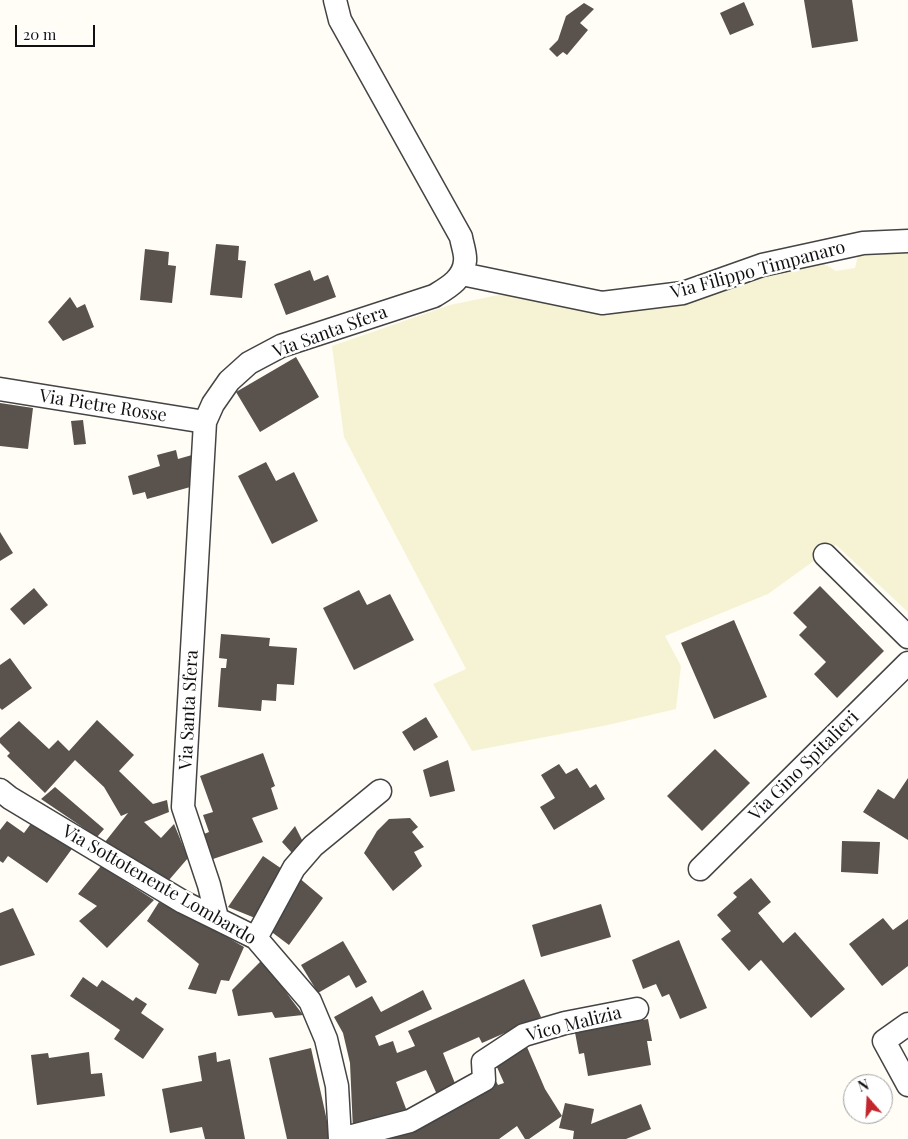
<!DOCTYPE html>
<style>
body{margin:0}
#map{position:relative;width:908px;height:1139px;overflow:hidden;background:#fffdf5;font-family:"Playfair Display",serif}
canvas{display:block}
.north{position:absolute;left:843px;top:1074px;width:50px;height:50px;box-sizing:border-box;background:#fff;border:1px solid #a0a0a0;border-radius:50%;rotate:341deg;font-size:14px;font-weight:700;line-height:20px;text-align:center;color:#111}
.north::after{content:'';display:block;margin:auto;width:18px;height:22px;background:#c4262e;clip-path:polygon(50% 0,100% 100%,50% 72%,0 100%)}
.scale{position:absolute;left:15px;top:25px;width:80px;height:22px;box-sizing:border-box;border:2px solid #111;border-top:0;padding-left:6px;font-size:15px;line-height:18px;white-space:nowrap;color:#111;-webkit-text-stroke:4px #fff;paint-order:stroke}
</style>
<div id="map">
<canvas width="908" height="1139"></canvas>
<div class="north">N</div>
<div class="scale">20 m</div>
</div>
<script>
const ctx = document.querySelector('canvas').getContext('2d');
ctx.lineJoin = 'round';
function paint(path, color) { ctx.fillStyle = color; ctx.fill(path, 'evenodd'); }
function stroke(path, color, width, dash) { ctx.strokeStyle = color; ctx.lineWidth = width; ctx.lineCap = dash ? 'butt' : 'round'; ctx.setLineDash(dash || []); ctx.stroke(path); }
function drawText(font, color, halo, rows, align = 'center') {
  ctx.font = font + ' "Playfair Display",serif'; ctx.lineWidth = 5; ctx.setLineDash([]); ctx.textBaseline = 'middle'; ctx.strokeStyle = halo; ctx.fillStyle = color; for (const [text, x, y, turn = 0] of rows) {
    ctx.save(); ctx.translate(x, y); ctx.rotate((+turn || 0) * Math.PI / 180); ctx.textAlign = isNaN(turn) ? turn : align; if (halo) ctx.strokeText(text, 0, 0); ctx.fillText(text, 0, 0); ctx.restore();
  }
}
const farmland = new Path2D(`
 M 908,249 L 908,612 L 836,545 L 768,594 L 665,636 L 681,666 L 676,709 L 608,725 L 472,751 L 433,684 L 466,669 L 344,437 L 332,346 L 450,305 L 498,295 L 545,299 L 600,309 L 666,308 L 688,303 L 720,287 L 821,262 L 836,271 L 855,268 L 858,255 Z`);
const building = new Path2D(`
 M 804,0 L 852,0 L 858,41 L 812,48 Z
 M 744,2 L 754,25 L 730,35 L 720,13 Z
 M 584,3 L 594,9 L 580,23 L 588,30 L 567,55 L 563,52 L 557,57 L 549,49 L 558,40 L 566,16 Z
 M 216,244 L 239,246 L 238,260 L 246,261 L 242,298 L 210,295 Z
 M 145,249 L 169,252 L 168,265 L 176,266 L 172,303 L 140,300 Z
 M 310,270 L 314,281 L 328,275 L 336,297 L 286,315 L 274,284 Z
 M 70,297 L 77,308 L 85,304 L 94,327 L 63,341 L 48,322 Z
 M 296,357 L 319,397 L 260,432 L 236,392 Z
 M 0,403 L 33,408 L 28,449 L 0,446 Z
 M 83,420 L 86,444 L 74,445 L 71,421 Z
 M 176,450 L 178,459 L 192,455 L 194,486 L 147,499 L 145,492 L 133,495 L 128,476 L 160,466 L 157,455 Z
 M 266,462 L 276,481 L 294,472 L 318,521 L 272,544 L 238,476 Z
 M 0,532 L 13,553 L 0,561 Z
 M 820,586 L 884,651 L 837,698 L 814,674 L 826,662 L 799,635 L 807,627 L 793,613 Z
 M 34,588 L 48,605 L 24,625 L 10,609 Z
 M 359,590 L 367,605 L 390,594 L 414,640 L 354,670 L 323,608 Z
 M 734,620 L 767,697 L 714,719 L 681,643 Z
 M 221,634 L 270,638 L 269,646 L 297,648 L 294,685 L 277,684 L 276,701 L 262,700 L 261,711 L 218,707 L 221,668 L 226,668 L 227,659 L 219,658 Z
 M 10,658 L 32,688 L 2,710 L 0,708 L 0,665 Z
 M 426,717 L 438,737 L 414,751 L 402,732 Z
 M 97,720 L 134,755 L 119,771 L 153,804 L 167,800 L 169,812 L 144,822 L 161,838 L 174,824 L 188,858 L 169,880 L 105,842 L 128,813 L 121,816 L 104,787 L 75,760 L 45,793 L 7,756 L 10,753 L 0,743 L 0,738 L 19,721 L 49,749 L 58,740 L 69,751 Z
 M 715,749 L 750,783 L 702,831 L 667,796 Z
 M 263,753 L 275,786 L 271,788 L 278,809 L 252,818 L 263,842 L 213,859 L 204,834 L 209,832 L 203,815 L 213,812 L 200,776 Z
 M 448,760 L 455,791 L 430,797 L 423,770 Z
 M 559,764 L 566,774 L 577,768 L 590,788 L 596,784 L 605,799 L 554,830 L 540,807 L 555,798 L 541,775 Z
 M 908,778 L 908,840 L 863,812 L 878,789 L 894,799 Z
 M 55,787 L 104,829 L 97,837 L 41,799 Z
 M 35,818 L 74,846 L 47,883 L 8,856 L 3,863 L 0,861 L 0,830 L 7,821 L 24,833 Z
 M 410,818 L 418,827 L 412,832 L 424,847 L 414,852 L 422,866 L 393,891 L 364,853 L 377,831 L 389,819 Z
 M 295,826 L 303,842 L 293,854 L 282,842 Z
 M 842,841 L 880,842 L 878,874 L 841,872 Z
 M 263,856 L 282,869 L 255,918 L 228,907 Z
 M 101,866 L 154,900 L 107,948 L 79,921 L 97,906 L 78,894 Z
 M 298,877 L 323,898 L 289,945 L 269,930 Z
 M 751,878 L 771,902 L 758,913 L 783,943 L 795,932 L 845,989 L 811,1018 L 761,960 L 749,971 L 721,939 L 731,931 L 717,915 L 737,897 L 733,893 Z
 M 159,902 L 215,930 L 244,947 L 229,981 L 221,980 L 216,994 L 188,989 L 199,964 L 147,921 Z
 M 601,904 L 611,937 L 541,957 L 532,925 Z
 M 13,908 L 35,955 L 0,966 L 0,913 Z
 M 883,918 L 893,930 L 908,919 L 908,966 L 882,986 L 849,944 Z
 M 679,940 L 707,1008 L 680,1019 L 669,994 L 662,997 L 656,984 L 643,989 L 632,960 Z
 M 343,941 L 367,982 L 356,988 L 349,975 L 318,993 L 301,965 Z
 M 263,959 L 291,999 L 303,1015 L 275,1018 L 272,1012 L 238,1016 L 232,990 Z
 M 83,977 L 97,987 L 102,980 L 133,1001 L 136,997 L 147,1004 L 141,1013 L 164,1029 L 143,1059 L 114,1039 L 120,1030 L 70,996 Z
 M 524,979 L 541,1017 L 482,1043 L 479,1037 L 443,1053 L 458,1091 L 439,1099 L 426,1070 L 396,1082 L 408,1114 L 353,1130 L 350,1063 L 343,1033 L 334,1017 L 372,996 L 381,1012 L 423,990 L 432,1009 L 375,1036 L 379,1046 L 393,1041 L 397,1053 L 415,1046 L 408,1031 Z
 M 616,1019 L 617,1024 L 648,1019 L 652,1041 L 647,1041 L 651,1065 L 588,1076 L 584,1053 L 579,1054 L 574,1027 Z
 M 524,1040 L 545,1089 L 562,1116 L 565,1103 L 594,1109 L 591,1124 L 641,1104 L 651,1129 L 626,1139 L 573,1139 L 574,1131 L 559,1128 L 562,1116 L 529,1139 L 525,1139 L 517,1126 L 499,1139 L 359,1139 L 495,1079 L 498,1085 L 504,1083 L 496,1065 Z
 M 311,1048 L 331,1139 L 287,1139 L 269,1058 Z
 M 89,1052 L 91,1074 L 102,1073 L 105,1096 L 37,1105 L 31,1055 L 48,1053 L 49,1058 Z
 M 216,1052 L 217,1062 L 230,1059 L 245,1139 L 205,1139 L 202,1127 L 170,1133 L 162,1089 L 202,1081 L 198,1056 Z`);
const street = new Path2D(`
 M 462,274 L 602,303 L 683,293 L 762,265 L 863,243 L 908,241
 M 0,389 L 205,422
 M 825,555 L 908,637
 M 0,790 L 10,798 L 183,902 L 256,938 L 310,1001 L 326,1039 L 337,1086 L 340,1139
 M 700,869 L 908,663
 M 217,918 L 209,885 L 183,807 L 205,422 L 213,404 L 229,381 L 249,363 L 281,346 L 434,296 C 447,288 464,279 465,261 C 466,254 462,244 461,237 L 340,20 L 335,0
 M 256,938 L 294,868 L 313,846 L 380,791
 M 908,1024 L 884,1041 L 908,1085
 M 341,1139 L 410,1121 L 484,1080 L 483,1062 L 524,1035 L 565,1023 L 637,1009`);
const streetNames = [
 ["Via Filippo Timpanaro",758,270,-15],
 ["Via Santa Sfera",330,332,-20],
 ["Via Pietre Rosse",103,406,9],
 ["Via Santa Sfera",189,710,-87],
 ["Via Gino Spitalieri",804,766,-45],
 ["Via Sottotenente Lombardo",159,885,30],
 ["Vico Malizia",574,1024,-14]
];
paint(farmland, '#f6f3d4');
paint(building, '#5a524d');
stroke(street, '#444', 25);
stroke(street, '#fff', 22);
drawText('18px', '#111', '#fff', streetNames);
</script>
